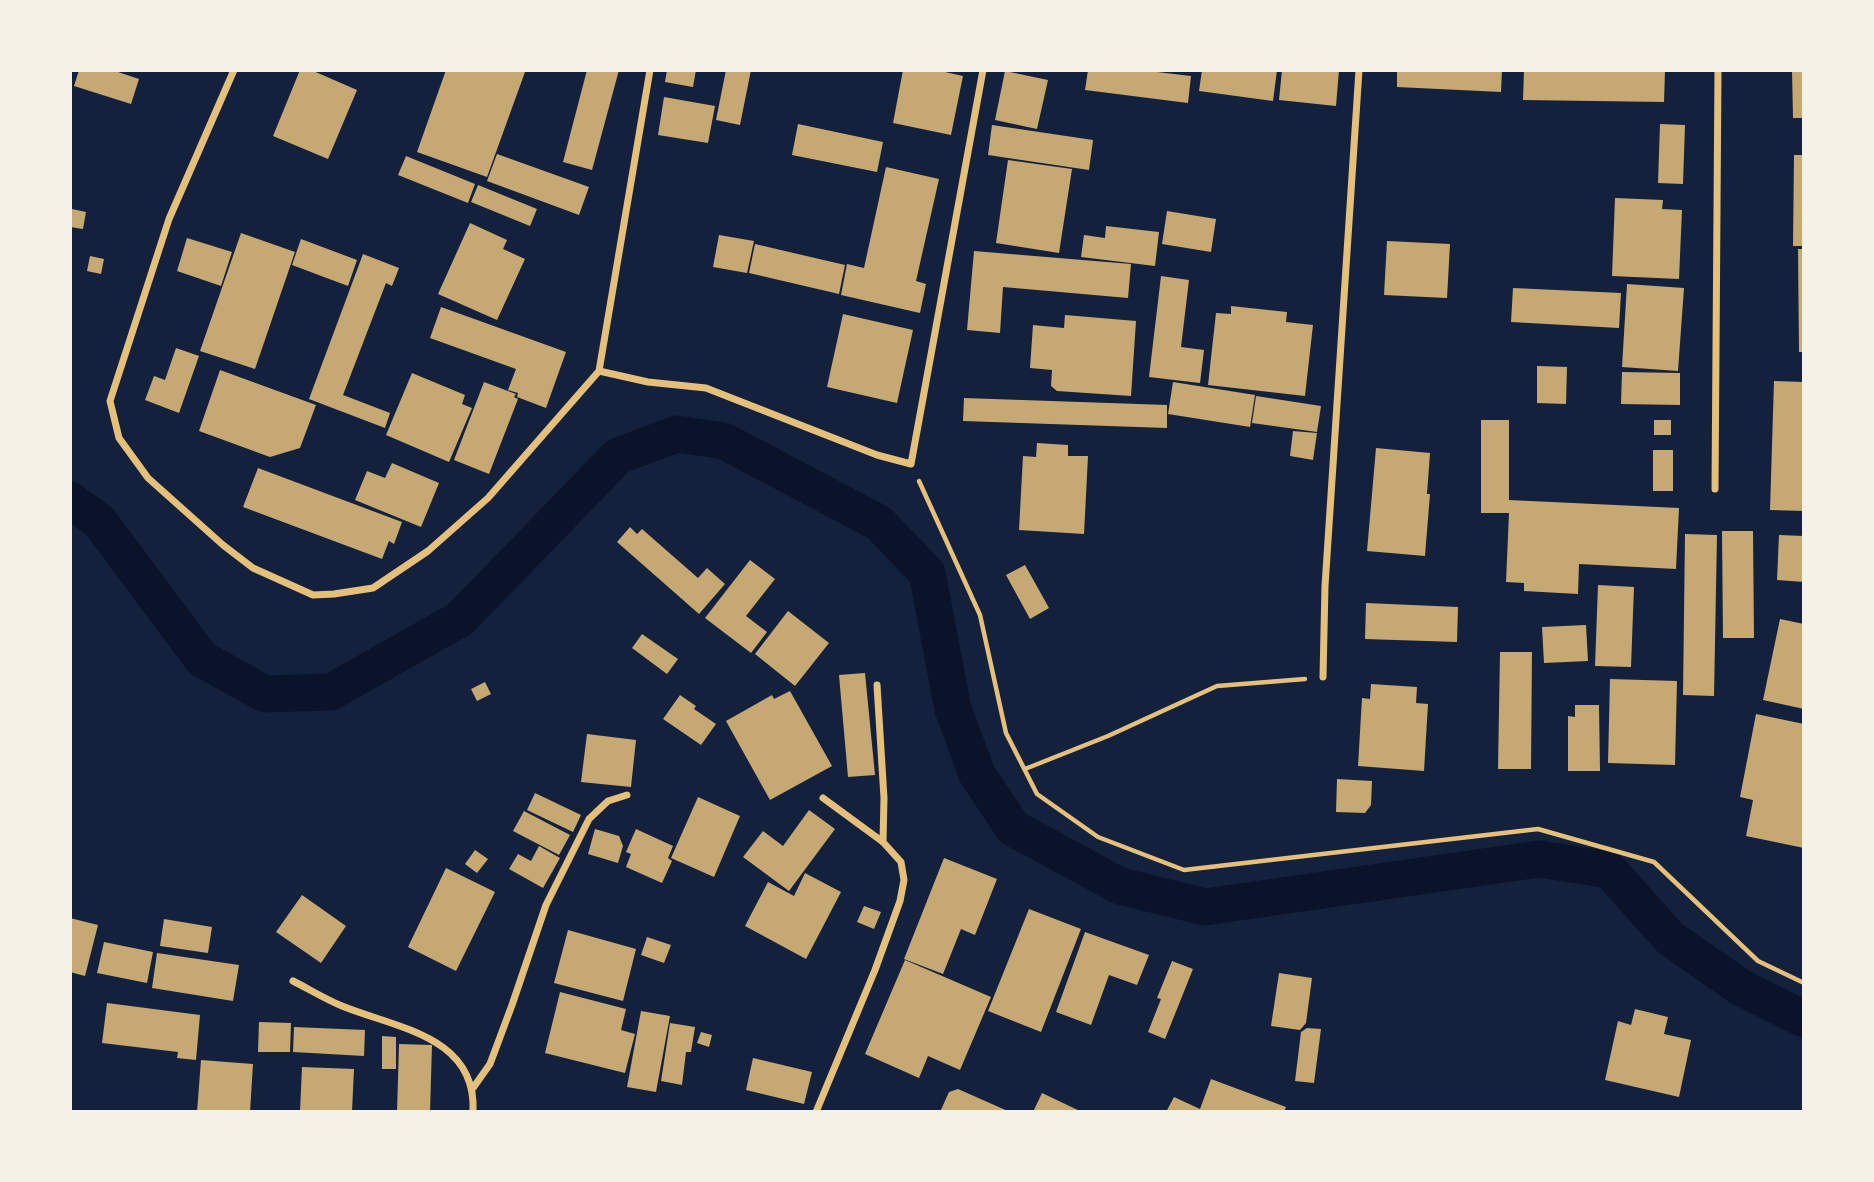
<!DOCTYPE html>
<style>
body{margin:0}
#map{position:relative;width:1874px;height:1182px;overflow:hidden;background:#14213d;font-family:"Noto Serif",serif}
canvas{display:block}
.frame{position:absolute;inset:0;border:72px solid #f6f1e7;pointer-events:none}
</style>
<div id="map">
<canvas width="1874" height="1182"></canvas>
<div class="frame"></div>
</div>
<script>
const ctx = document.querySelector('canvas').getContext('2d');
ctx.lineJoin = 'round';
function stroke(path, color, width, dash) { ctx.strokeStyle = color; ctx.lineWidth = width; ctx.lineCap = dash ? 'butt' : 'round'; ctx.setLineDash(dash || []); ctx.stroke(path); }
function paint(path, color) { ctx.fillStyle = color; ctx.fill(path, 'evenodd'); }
const canal = new Path2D(`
 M 70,500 L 99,521 L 202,659 L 265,694 L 331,692 L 460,619 L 618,456 L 677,434 L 724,441 L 879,523 L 927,573 L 953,709 L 977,774 L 1013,828 L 1120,886 L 1205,907 L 1539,859 L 1609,870 L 1670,938 L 1740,987 L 1804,1019`);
const building = new Path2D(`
 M 79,70 L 112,70 L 139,79 L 131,104 L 74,86 Z
 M 300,70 L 311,70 L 357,90 L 328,159 L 273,136 Z
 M 446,70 L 519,70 L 525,72 L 487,177 L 417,152 Z
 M 587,70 L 619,70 L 592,170 L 563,162 Z
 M 667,70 L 696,70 L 693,87 L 665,82 Z
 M 726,70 L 751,70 L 740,125 L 716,120 Z
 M 903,70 L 936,70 L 963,76 L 951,135 L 893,123 Z
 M 1088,70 L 1140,70 L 1191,76 L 1188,103 L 1085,90 Z
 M 1202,70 L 1277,70 L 1273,101 L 1199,91 Z
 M 1282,70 L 1339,70 L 1336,106 L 1279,100 Z
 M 1397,70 L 1502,70 L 1501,92 L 1397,87 Z
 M 1524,70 L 1665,70 L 1664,102 L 1523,100 Z
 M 1792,70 L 1804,70 L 1804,118 L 1793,118 Z
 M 1005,71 L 1048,80 L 1037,129 L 995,120 Z
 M 664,97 L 715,106 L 708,143 L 658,135 Z
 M 798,124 L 883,142 L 877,172 L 792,155 Z
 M 1660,124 L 1685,125 L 1683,184 L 1658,183 Z
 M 992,125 L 1093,140 L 1089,170 L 988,155 Z
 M 497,154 L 589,187 L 579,215 L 487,181 Z
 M 1794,155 L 1804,155 L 1804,246 L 1793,246 Z
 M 406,156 L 475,184 L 468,203 L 398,175 Z
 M 1008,160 L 1072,169 L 1059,253 L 996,243 Z
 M 886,167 L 939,179 L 916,281 L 926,284 L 920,313 L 841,295 L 847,264 L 864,268 Z
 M 478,185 L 537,209 L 530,226 L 471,202 Z
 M 1615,198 L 1663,200 L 1662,209 L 1682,210 L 1679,279 L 1612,276 Z
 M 72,209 L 86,212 L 83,229 L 70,227 Z
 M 1167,211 L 1216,219 L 1211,252 L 1162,244 Z
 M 470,223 L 507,240 L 503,249 L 525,259 L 497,320 L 438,294 Z
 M 1106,226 L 1159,232 L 1155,266 L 1081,257 L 1084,235 L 1105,238 Z
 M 241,233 L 295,252 L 255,369 L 200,351 Z
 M 719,235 L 754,241 L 747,273 L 713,267 Z
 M 187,238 L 232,252 L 221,286 L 177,271 Z
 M 301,239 L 357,260 L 348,286 L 292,265 Z
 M 1387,241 L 1450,244 L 1447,298 L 1384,295 Z
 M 755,244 L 845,265 L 839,294 L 749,273 Z
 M 1798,249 L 1804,249 L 1804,352 L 1799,352 Z
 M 974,251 L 1131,264 L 1128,298 L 1003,287 L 1000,333 L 967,330 Z
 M 363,254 L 399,268 L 392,286 L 386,283 L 343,395 L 390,413 L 385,428 L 309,399 Z
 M 90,256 L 104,259 L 101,274 L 87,271 Z
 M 1161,276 L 1189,280 L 1181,347 L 1204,350 L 1200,383 L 1149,377 Z
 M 1627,284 L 1684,288 L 1678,371 L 1622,367 Z
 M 1513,288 L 1621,293 L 1619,328 L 1511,322 Z
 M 1231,306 L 1287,312 L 1286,322 L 1313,325 L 1305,396 L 1208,385 L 1216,313 L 1231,314 Z
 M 441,307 L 566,352 L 546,408 L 517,397 L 518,393 L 508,390 L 516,369 L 430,338 Z
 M 843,314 L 913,330 L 897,403 L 827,387 Z
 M 1065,315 L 1136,321 L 1131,396 L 1057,391 L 1051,386 L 1052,370 L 1030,368 L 1033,325 L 1064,328 Z
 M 176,348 L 199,356 L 179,413 L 145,400 L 154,376 L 165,380 Z
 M 1537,366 L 1567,367 L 1566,404 L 1537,403 Z
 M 220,370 L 316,405 L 300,448 L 270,457 L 199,431 Z
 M 1622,372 L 1680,373 L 1680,405 L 1621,404 Z
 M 412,373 L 465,395 L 462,404 L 472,408 L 449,462 L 386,435 Z
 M 1774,381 L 1804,382 L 1804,511 L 1770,510 Z
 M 484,382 L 516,394 L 514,397 L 518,399 L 489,474 L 454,460 Z
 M 1173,382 L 1255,395 L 1250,427 L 1168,414 Z
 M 1256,396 L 1321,406 L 1317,432 L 1252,423 Z
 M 964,398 L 1167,405 L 1167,428 L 963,421 Z
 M 1481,420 L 1509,420 L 1509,500 L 1679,508 L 1676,569 L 1579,564 L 1578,594 L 1524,591 L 1524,583 L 1506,582 L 1509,513 L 1481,513 Z
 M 1654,420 L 1671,420 L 1671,435 L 1654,435 Z
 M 1293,431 L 1317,433 L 1313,460 L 1290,456 Z
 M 1037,443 L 1068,445 L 1068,456 L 1088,456 L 1084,534 L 1019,530 L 1023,456 L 1036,457 Z
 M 1376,448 L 1430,453 L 1427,494 L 1430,494 L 1425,556 L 1367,551 Z
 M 1653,450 L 1673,450 L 1673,491 L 1653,491 Z
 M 392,463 L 439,483 L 421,527 L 355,500 L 367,471 L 385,478 Z
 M 258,468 L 402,522 L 394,544 L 389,541 L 382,559 L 243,507 Z
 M 630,527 L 637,534 L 642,529 L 698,578 L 707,568 L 725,584 L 699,614 L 617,542 Z
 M 1722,531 L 1753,531 L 1754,638 L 1723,638 Z
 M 1685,534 L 1717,535 L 1714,696 L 1683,695 Z
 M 1779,535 L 1804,536 L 1804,582 L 1777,580 Z
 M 750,560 L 775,579 L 746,616 L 767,632 L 751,653 L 705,618 Z
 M 1025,565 L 1049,608 L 1030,619 L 1006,575 Z
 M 1598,585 L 1634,587 L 1631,667 L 1595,666 Z
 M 1366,603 L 1458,607 L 1457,642 L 1365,639 Z
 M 788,611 L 829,643 L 795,686 L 755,654 Z
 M 1780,619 L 1804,624 L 1804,709 L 1763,700 Z
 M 1586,625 L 1588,661 L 1544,663 L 1542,627 Z
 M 642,634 L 678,659 L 667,674 L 632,648 Z
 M 1500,652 L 1532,652 L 1531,769 L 1498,769 Z
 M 865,673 L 875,775 L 848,777 L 839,675 Z
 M 1610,679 L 1677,681 L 1675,765 L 1608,763 Z
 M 485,682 L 491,694 L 477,701 L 471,689 Z
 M 1371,684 L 1417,687 L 1416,703 L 1428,704 L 1424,771 L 1358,766 L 1362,698 L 1370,699 Z
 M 790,691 L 832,766 L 770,800 L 726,721 L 772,695 L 774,699 Z
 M 680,695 L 696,706 L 694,709 L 716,724 L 701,745 L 663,719 Z
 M 1575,705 L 1599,705 L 1600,771 L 1568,771 L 1568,716 L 1575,717 Z
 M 1756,714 L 1804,724 L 1804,848 L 1746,836 L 1753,800 L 1740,797 Z
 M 587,734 L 636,740 L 631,787 L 581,782 Z
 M 1337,779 L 1372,781 L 1371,805 L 1365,813 L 1336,812 Z
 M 535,793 L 581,815 L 573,832 L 527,810 Z
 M 698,797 L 740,816 L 714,877 L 671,858 Z
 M 809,810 L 835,829 L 789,891 L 743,857 L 763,831 L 783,846 Z
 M 524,811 L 570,835 L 559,855 L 513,831 Z
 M 595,829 L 619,836 L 623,846 L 618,863 L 588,854 Z
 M 636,829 L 673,846 L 668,858 L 672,861 L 662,883 L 626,867 L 631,854 L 626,852 Z
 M 539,846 L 560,858 L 543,888 L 509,869 L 518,854 L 531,861 Z
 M 475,850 L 488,859 L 477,873 L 465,864 Z
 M 944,858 L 997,879 L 975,935 L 961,929 L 943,974 L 904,959 Z
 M 446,868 L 495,892 L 456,971 L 408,947 Z
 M 805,873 L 841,892 L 806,959 L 745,926 L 768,882 L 794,896 Z
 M 302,895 L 346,926 L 321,963 L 276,932 Z
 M 864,906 L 881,912 L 874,929 L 857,922 Z
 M 1029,909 L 1081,929 L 1041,1032 L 988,1011 Z
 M 70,918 L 98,925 L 85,976 L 70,972 Z
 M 164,919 L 212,927 L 208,953 L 160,946 Z
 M 568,930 L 636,949 L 623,1001 L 554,983 Z
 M 1085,932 L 1149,955 L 1137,985 L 1109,975 L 1091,1025 L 1056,1012 Z
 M 647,937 L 671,945 L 664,963 L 641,955 Z
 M 104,942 L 153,952 L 147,983 L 97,973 Z
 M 157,953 L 239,965 L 233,1001 L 152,988 Z
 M 905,960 L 991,997 L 960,1070 L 928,1056 L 919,1078 L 865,1054 Z
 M 1172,961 L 1193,969 L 1165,1039 L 1148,1032 L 1161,999 L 1157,998 Z
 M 1279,973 L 1312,978 L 1306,1023 L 1300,1030 L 1271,1026 Z
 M 560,992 L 626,1009 L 621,1030 L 635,1034 L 625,1073 L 545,1053 Z
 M 107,1003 L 200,1015 L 196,1060 L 177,1058 L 178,1052 L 102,1043 Z
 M 1635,1009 L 1668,1017 L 1664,1034 L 1691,1040 L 1679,1097 L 1605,1080 L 1618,1021 L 1631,1025 Z
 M 641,1011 L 670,1016 L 656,1092 L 627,1087 Z
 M 259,1022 L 291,1023 L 290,1052 L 258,1052 Z
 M 670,1023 L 695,1027 L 691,1052 L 686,1052 L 682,1085 L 661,1081 Z
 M 294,1027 L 365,1030 L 364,1056 L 293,1052 Z
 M 1307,1028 L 1321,1029 L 1314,1083 L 1295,1081 L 1301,1032 Z
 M 701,1032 L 712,1035 L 709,1047 L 697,1043 Z
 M 382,1036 L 396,1037 L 396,1069 L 382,1069 Z
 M 399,1044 L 432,1045 L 430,1112 L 397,1112 Z
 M 753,1058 L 812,1072 L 804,1104 L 746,1090 Z
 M 201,1060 L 253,1064 L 250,1112 L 197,1112 Z
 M 302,1067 L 354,1069 L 352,1112 L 300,1112 Z
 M 1211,1079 L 1286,1107 L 1284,1112 L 1166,1112 L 1174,1097 L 1200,1109 Z
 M 958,1089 L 1010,1112 L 940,1112 L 949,1092 Z
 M 1042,1093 L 1082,1112 L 1033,1112 Z`);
const path = new Path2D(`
 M 919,481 L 980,615 L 1006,733 L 1037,794 L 1098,837 L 1184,870 L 1538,829 L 1654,862 L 1758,961 L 1804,983
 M 1025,769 L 1108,736 L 1217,686 L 1305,679`);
const minor = new Path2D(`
 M 234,70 L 169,219 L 110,401 L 119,438 L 148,478 L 223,545 L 253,568 L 313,595 L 334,594 L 373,588 L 428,551 L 488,498 L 599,371
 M 599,371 L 648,382 L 706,388 L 877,455 L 911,464 L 983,70
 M 599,371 L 650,70
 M 1715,489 L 1718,70
 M 1323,677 L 1325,586 L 1359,70
 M 877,685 L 884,798 L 883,842
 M 293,981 C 309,989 325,999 342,1006 C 396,1028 477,1036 473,1112
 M 473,1088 L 490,1064 L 512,1005 L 546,905 L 589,819 L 608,801 L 627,795
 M 816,1112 L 875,970 L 900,901 L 904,880 L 901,862 L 883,842 L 823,798`);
stroke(canal, '#0b132b', 37);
paint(building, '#c6a872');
stroke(path, '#e5c07b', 4.5);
stroke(minor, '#e5c07b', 7);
</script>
